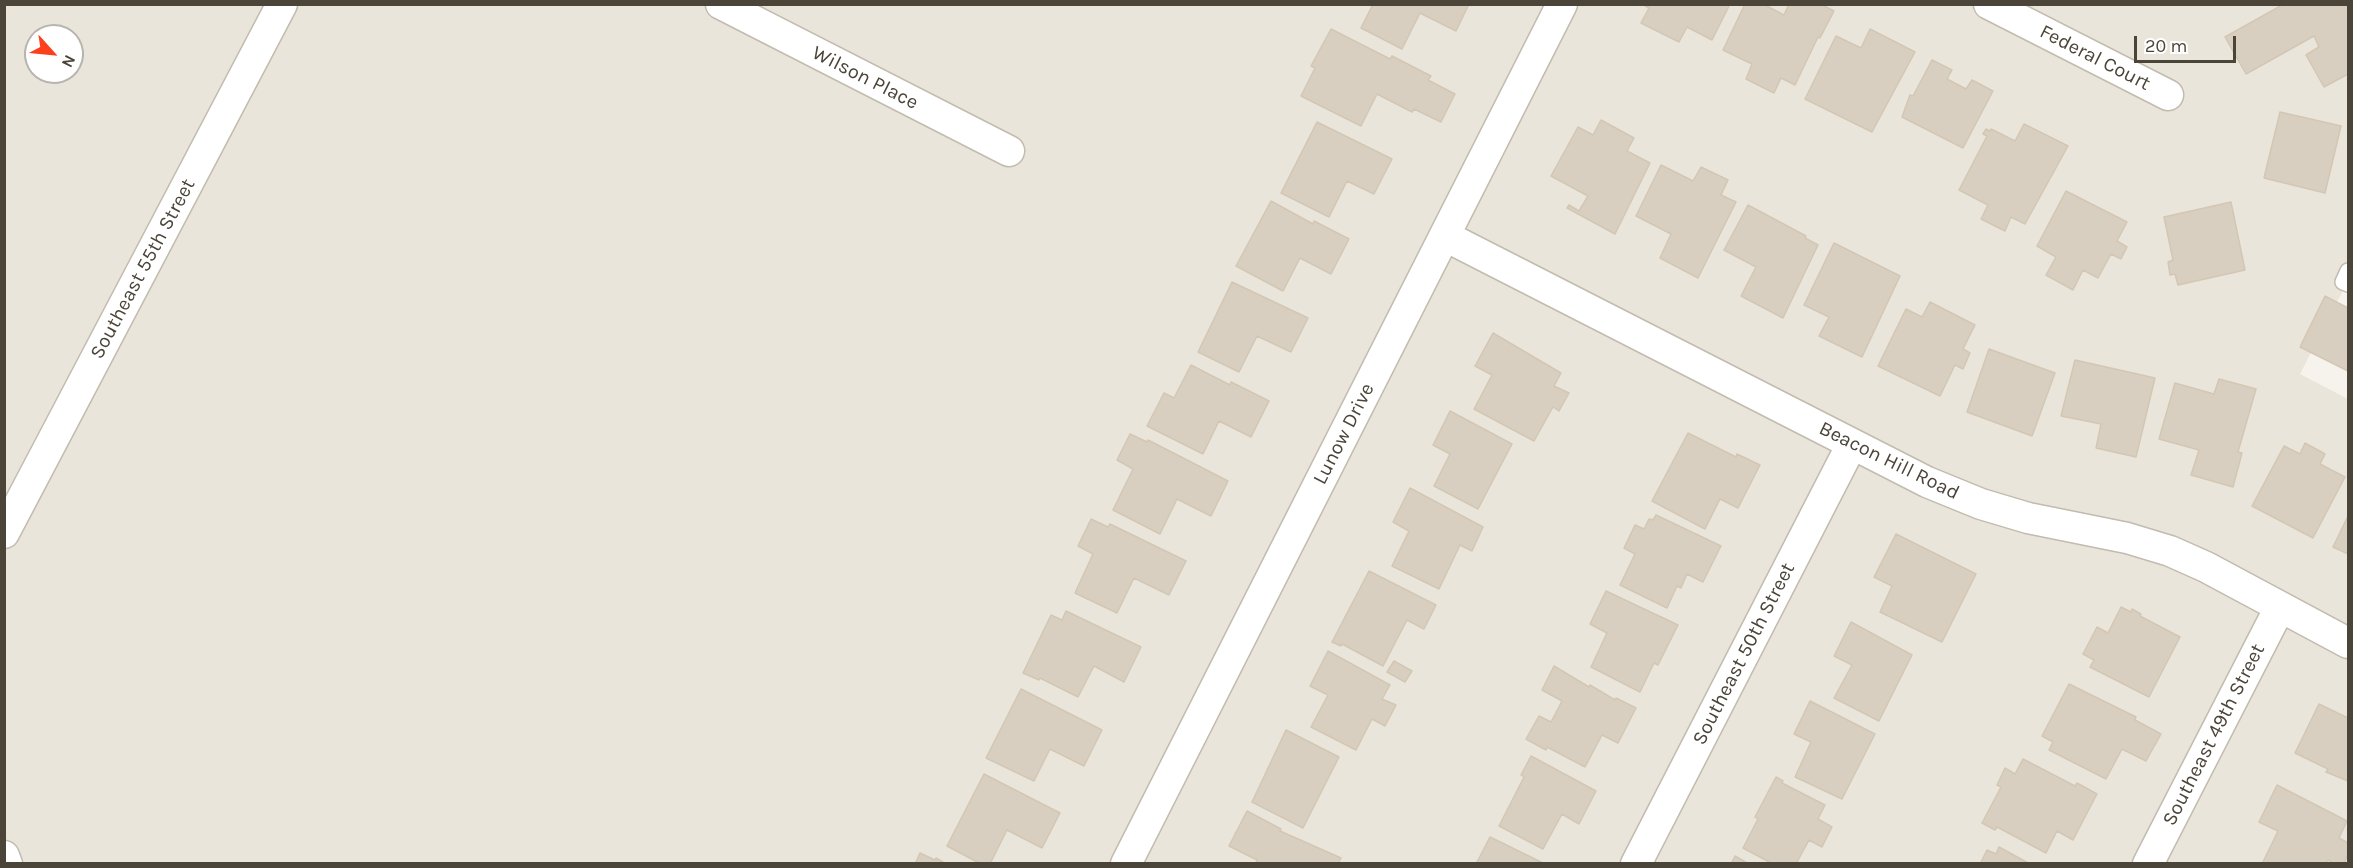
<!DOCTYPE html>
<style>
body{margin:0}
#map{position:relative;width:2353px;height:868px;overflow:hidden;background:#f6f3ec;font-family:Karla,sans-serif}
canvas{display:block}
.frame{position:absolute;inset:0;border:6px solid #4b4439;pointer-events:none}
.north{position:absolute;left:24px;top:24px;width:60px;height:60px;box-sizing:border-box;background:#fff;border:2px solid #b7b4b0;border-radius:50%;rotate:117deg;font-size:16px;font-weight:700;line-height:24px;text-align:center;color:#4b4439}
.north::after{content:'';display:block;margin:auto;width:21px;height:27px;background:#fc3f1d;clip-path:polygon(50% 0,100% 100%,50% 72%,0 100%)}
.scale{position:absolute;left:2134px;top:36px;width:102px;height:27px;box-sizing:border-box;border:3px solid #4b4439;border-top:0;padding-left:8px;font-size:18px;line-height:21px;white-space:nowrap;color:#4b4439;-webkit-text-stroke:4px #fff;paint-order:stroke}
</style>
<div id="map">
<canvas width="2353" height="868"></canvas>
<div class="frame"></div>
<div class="north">N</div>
<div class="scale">20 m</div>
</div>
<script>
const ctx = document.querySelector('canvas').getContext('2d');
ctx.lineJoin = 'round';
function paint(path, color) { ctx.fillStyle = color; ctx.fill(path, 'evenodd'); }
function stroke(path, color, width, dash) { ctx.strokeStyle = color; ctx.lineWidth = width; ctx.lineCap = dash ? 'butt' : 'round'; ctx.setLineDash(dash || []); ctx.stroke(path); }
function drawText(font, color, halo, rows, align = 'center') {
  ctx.font = font + ' Karla,sans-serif'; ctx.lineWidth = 6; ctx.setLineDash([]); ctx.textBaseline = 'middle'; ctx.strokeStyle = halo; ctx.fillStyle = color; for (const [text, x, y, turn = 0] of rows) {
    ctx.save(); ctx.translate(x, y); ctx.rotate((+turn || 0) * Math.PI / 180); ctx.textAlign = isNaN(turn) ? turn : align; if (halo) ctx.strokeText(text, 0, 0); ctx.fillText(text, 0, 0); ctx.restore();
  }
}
const residential = new Path2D(`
 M 5,5 L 2348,5 L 2348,281 L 2300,374 L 2348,399 L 2348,863 L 5,864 ZM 36,36 L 72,36 L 72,72 L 36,72 Z`);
const building = new Path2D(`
 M 1373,4 L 1469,4 L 1456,31 L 1420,13 L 1402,49 L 1361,28 Z
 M 1642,4 L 1730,4 L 1712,40 L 1687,27 L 1679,42 L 1641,23 L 1649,8 Z
 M 1745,4 L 1763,4 L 1784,15 L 1789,4 L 1820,4 L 1834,11 L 1820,38 L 1818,37 L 1795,85 L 1781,78 L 1774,93 L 1746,79 L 1752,64 L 1723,50 Z
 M 2284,4 L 2348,4 L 2348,74 L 2324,87 L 2306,55 L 2319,47 L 2314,36 L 2246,74 L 2225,37 Z
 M 1331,29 L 1390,59 L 1392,56 L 1431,76 L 1428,80 L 1455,94 L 1441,122 L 1414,109 L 1412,112 L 1377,94 L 1361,126 L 1301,96 L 1315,68 L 1311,66 Z
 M 1870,29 L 1915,52 L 1872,132 L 1805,99 L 1836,36 L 1861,48 Z
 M 1932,60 L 1952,70 L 1947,79 L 1966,89 L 1972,80 L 1993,91 L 1963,148 L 1902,117 L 1910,95 L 1913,96 Z
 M 2280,112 L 2341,126 L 2325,193 L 2264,178 Z
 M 1601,120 L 1634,138 L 1627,151 L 1650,163 L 1615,234 L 1567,208 L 1569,205 L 1579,211 L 1588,196 L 1551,176 L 1578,127 L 1593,135 Z
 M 1317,122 L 1392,159 L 1374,194 L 1347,181 L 1329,217 L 1281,193 Z
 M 2024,124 L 2068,146 L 2025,224 L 2011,217 L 2005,231 L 1981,219 L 1988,205 L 1959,190 L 1987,136 L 1983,134 L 1986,129 L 1990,131 L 1991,129 L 2015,141 Z
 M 1661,165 L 1693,181 L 1701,167 L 1728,180 L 1721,195 L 1736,202 L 1698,278 L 1660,258 L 1671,234 L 1636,216 Z
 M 2066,191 L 2127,222 L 2117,241 L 2127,247 L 2121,259 L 2111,254 L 2098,278 L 2083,270 L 2073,290 L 2046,275 L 2056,257 L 2037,246 Z
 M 1271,201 L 1313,224 L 1314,221 L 1349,239 L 1331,274 L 1300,258 L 1283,291 L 1236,266 Z
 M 2231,202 L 2245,270 L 2178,285 L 2175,274 L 2170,275 L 2168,262 L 2173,260 L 2164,217 Z
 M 1748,205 L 1806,236 L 1805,238 L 1818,245 L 1783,318 L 1741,296 L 1756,267 L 1724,250 Z
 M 1834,243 L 1900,276 L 1862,357 L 1819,336 L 1829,317 L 1804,305 Z
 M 1232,282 L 1308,318 L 1291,352 L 1257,336 L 1239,372 L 1198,352 Z
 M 2325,296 L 2348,308 L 2348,371 L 2300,347 Z
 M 1930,302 L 1975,325 L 1963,349 L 1970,353 L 1963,369 L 1955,365 L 1940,396 L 1878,366 L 1906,309 L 1922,317 Z
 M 1493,333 L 1561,373 L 1554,386 L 1569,393 L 1559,411 L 1553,407 L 1534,441 L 1474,409 L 1492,375 L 1475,366 Z
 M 1989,349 L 2055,373 L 2032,436 L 1967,412 Z
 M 2075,360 L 2155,378 L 2136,457 L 2096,448 L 2101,424 L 2061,416 Z
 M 1191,365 L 1230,385 L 1231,382 L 1269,401 L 1251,437 L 1219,421 L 1203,454 L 1147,426 L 1164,393 L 1174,398 Z
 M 2219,379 L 2256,389 L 2238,452 L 2242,453 L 2233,487 L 2191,475 L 2199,450 L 2159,439 L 2175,383 L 2214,394 Z
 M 1450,411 L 1512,444 L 1478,509 L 1434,486 L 1450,454 L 1433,445 Z
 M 1688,433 L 1736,457 L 1737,454 L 1760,465 L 1738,508 L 1720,499 L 1705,529 L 1652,501 Z
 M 1130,434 L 1147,442 L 1148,440 L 1228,481 L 1211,516 L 1177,499 L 1160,534 L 1113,510 L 1133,469 L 1117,460 Z
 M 2305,443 L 2325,454 L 2320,464 L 2345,477 L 2313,538 L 2252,506 L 2284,446 L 2300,454 Z
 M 1410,488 L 1483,527 L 1472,551 L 1460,545 L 1439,589 L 1392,566 L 1409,531 L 1393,522 Z
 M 1656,515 L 1721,546 L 1703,582 L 1687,574 L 1681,588 L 1677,586 L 1667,608 L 1620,585 L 1635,554 L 1624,548 L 1635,525 L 1644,529 L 1649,519 L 1653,520 Z
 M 2348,516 L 2348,554 L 2333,547 Z
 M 1091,519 L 1108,527 L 1110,524 L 1186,561 L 1169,595 L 1134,578 L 1117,613 L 1075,593 L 1093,554 L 1078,546 Z
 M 1896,534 L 1976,574 L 1942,642 L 1880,612 L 1892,586 L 1874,577 Z
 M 1369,571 L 1436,605 L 1424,629 L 1407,620 L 1383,666 L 1342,644 L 1341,646 L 1332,642 Z
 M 1606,591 L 1678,625 L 1658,665 L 1654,663 L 1640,692 L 1591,667 L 1607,633 L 1590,624 Z
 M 2121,607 L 2131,612 L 2132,609 L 2141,614 L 2140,616 L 2180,637 L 2149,697 L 2090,667 L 2094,660 L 2083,654 L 2097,627 L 2108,633 Z
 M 1066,611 L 1141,647 L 1124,682 L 1094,666 L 1078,697 L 1040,678 L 1039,680 L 1023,673 L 1051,615 L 1062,620 Z
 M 1851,622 L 1912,655 L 1879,721 L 1834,698 L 1852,665 L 1834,656 Z
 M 1328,651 L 1390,685 L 1382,699 L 1396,705 L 1385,726 L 1372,719 L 1356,750 L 1311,727 L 1328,695 L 1310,686 Z
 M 1394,661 L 1412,671 L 1405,682 L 1387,672 Z
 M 1554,666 L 1589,687 L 1590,685 L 1615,700 L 1616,698 L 1636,708 L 1618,743 L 1602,735 L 1585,767 L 1547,747 L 1546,750 L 1526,739 L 1539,716 L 1551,722 L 1562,701 L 1542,690 Z
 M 2069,684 L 2136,717 L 2135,720 L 2161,734 L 2146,761 L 2122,749 L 2106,779 L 2049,750 L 2053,742 L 2042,736 Z
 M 1021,689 L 1102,730 L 1084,766 L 1050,749 L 1034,781 L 986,758 Z
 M 1810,701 L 1875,734 L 1842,799 L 1795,777 L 1811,742 L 1794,734 Z
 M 2319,704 L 2348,718 L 2348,781 L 2326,772 L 2328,769 L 2295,753 Z
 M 1286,730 L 1339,757 L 1303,828 L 1252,802 Z
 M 1531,756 L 1596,791 L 1579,824 L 1562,814 L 1543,849 L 1499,826 L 1524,777 L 1521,775 Z
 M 2023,759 L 2075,786 L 2077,783 L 2097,794 L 2073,840 L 2057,831 L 2046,853 L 1997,827 L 1995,830 L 1982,823 L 2001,787 L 1997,785 L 2005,768 L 2015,774 Z
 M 984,774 L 1060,813 L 1042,848 L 1007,830 L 990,864 L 981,864 L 947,846 Z
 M 1776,777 L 1783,781 L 1782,783 L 1825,805 L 1818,819 L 1832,827 L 1822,847 L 1809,840 L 1796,864 L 1773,864 L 1743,848 L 1758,819 L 1755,817 Z
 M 2277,785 L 2347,821 L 2339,838 L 2348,843 L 2348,853 L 2344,864 L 2334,864 L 2328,860 L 2326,864 L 2262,864 L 2278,831 L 2259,822 Z
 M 1247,811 L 1281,829 L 1280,831 L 1341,858 L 1338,864 L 1256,864 L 1257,860 L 1229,846 Z
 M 1490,837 L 1545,864 L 1476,864 Z
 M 1999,847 L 2030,864 L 1980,864 L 1987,850 L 1996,854 Z
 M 920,853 L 935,860 L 936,858 L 946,864 L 915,864 Z
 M 1735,856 L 1749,864 L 1731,864 Z`);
const lane = new Path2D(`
 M 2348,271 L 2343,282 L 2348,284`);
const street = new Path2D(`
 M 721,4 L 1009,151
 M 1989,4 L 2168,95
 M 1445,236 L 1927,482 L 1981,504 L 2028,518 L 2127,538 L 2170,551 L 2206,567 L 2348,643
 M 4,533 L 282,4
 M 4,856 L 7,864
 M 1126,864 L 1562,4
 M 1636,864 L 1852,444
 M 2148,864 L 2280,607`);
const streetNames = [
 ["Federal Court",2095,58,27],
 ["Wilson Place",865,78,27],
 ["Southeast 55th Street",143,269,-62],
 ["Lunow Drive",1344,434,-63],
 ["Beacon Hill Road",1889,461,26],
 ["Southeast 50th Street",1744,654,-63],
 ["Southeast 49th Street",2214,735,-63]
];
paint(residential, '#eae5da');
paint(building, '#d8cfc1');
stroke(building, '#d3c7b4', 1.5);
stroke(lane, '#c2bbae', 18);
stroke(street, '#c2bbae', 33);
stroke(lane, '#fff', 15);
stroke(street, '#fff', 30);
drawText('20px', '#4b4439', '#fff', streetNames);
</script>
